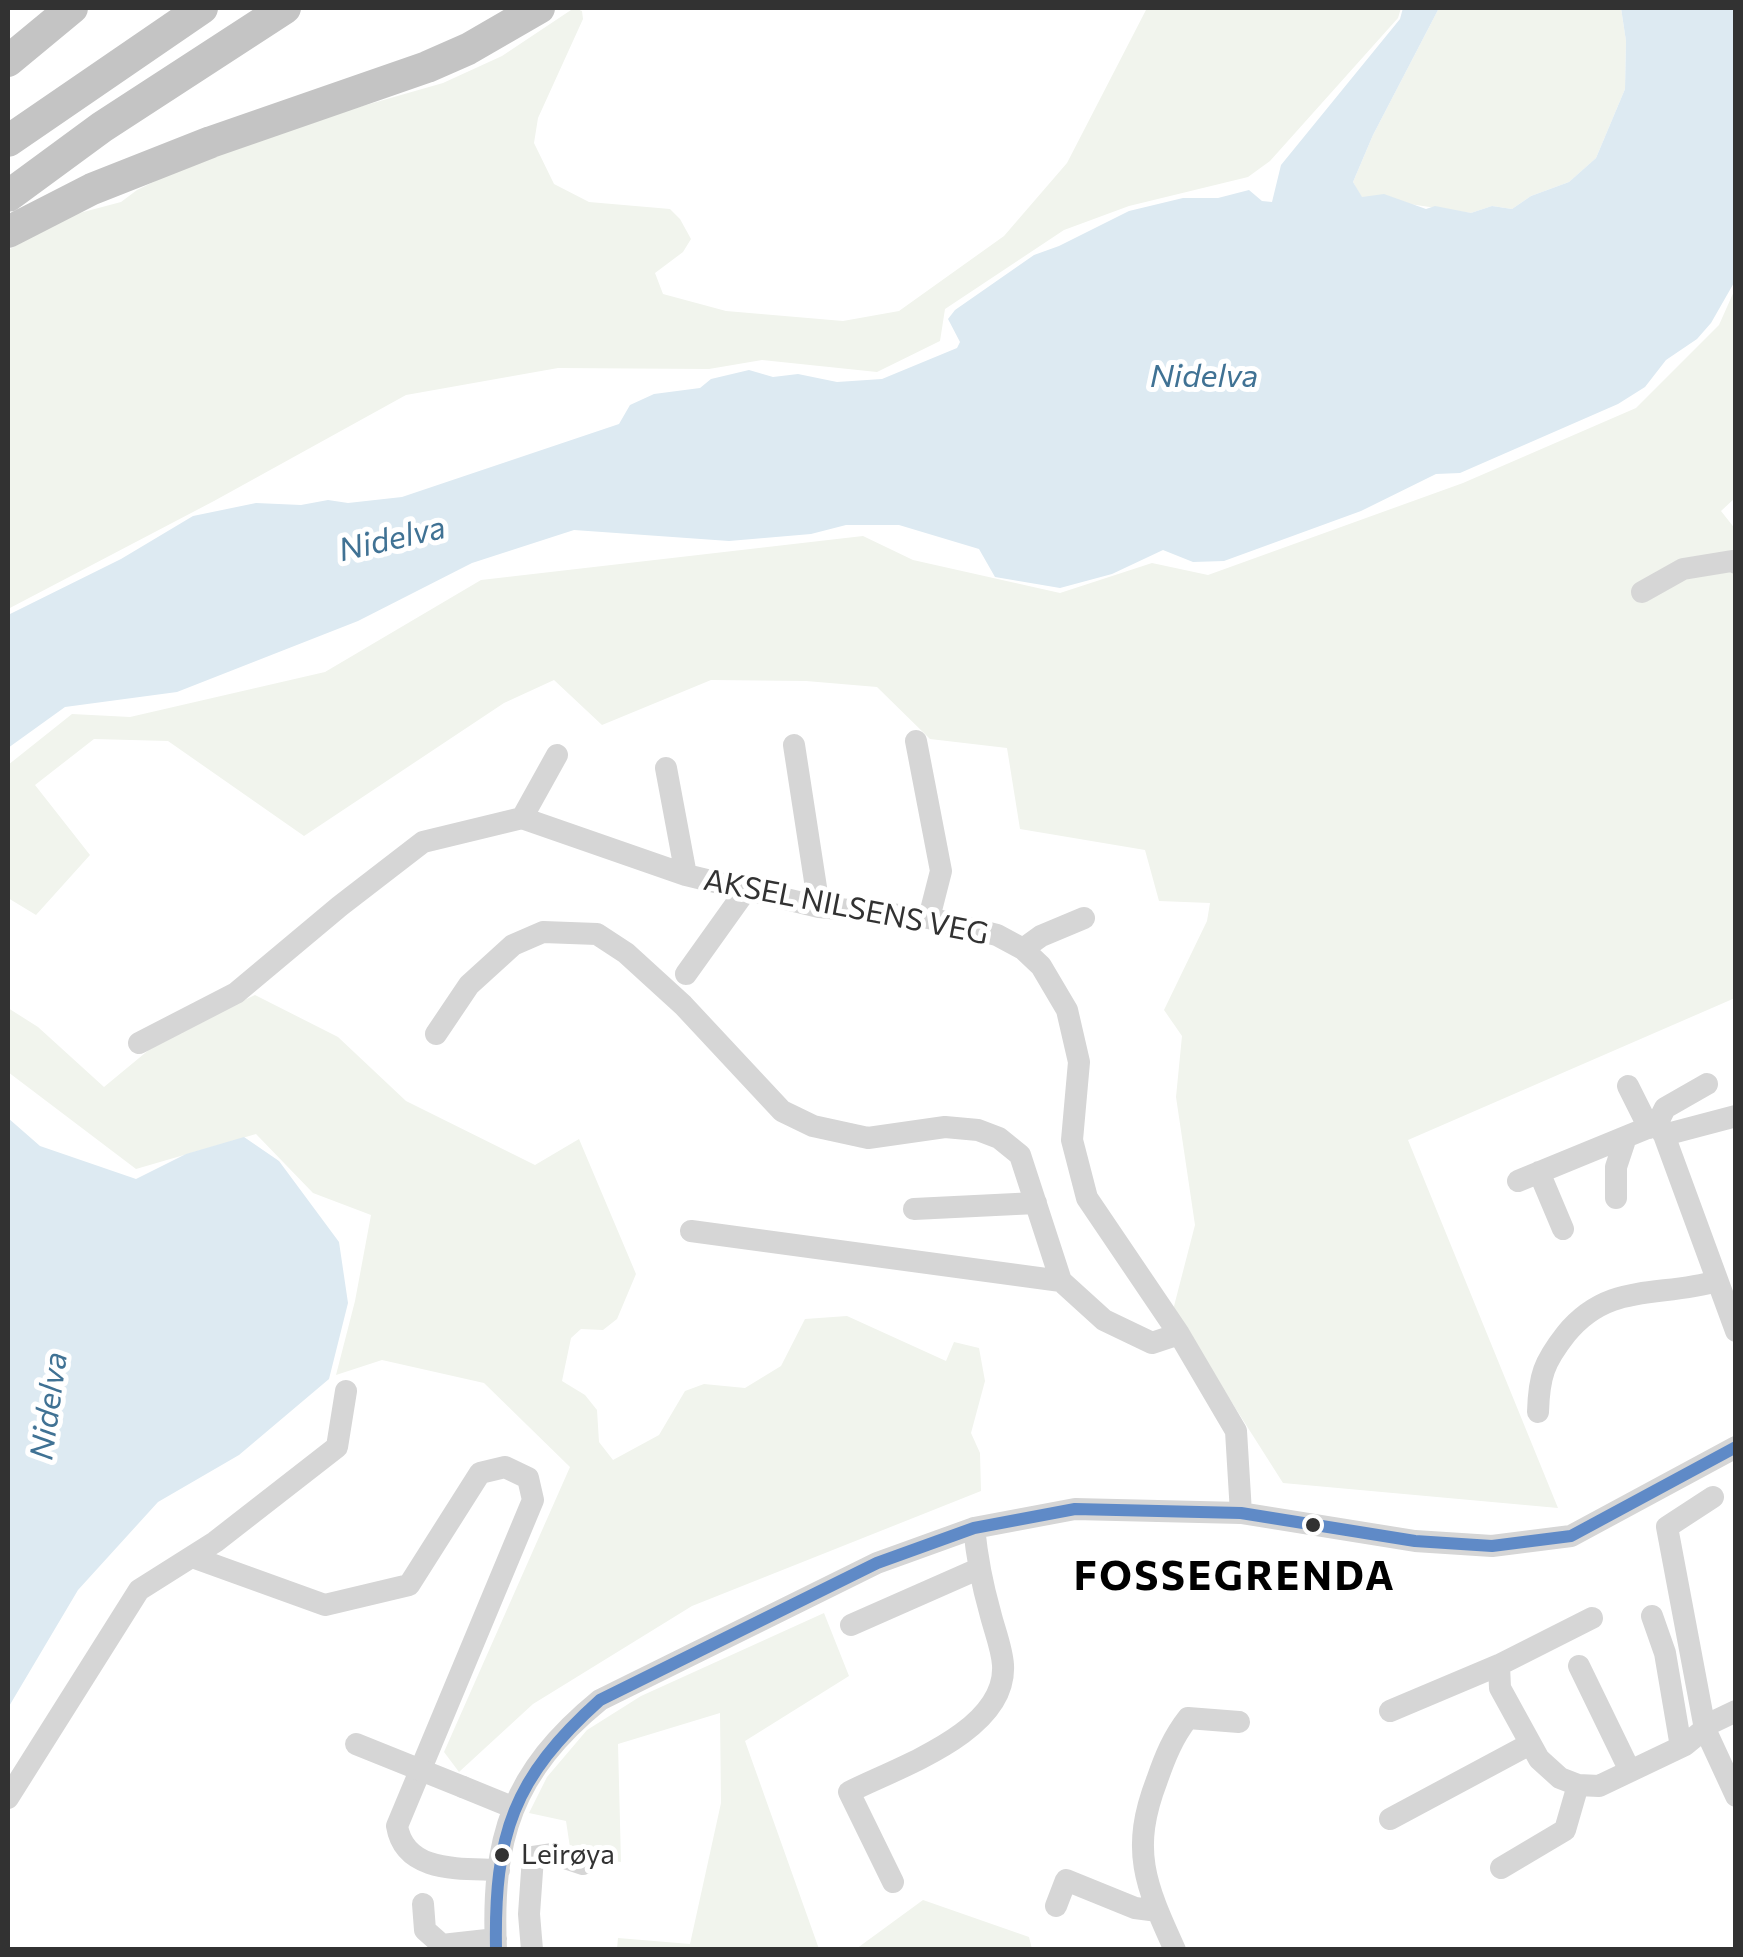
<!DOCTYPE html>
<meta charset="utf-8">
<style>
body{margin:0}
#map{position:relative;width:1743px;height:1957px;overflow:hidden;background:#fff;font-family:Commissioner,sans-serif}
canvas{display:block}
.frame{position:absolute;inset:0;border:10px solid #323232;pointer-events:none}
</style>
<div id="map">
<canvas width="1743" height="1957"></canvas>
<div class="frame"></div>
</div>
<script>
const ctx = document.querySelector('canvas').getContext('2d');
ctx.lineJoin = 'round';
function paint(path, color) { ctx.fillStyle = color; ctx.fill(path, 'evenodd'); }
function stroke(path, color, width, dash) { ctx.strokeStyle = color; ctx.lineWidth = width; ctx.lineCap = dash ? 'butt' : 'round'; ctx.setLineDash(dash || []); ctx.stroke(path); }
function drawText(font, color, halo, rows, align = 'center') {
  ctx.font = font + ' Commissioner,sans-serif'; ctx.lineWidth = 10; ctx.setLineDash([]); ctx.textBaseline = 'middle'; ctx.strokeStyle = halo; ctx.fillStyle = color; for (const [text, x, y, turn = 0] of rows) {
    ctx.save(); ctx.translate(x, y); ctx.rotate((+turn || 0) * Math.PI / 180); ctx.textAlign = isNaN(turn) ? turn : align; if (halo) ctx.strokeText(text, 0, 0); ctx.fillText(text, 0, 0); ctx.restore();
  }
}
const green = new Path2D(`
 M 574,8 L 582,11 L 583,19 L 538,118 L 534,143 L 554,184 L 589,202 L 670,209 L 680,219 L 691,239 L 683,252 L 655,273 L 663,294 L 726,311 L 843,321 L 899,311 L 1004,236 L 1067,163 L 1147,8 L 1401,8 L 1398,18 L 1270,161 L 1248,177 L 1129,206 L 1064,230 L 945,309 L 940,341 L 877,372 L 762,360 L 709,369 L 558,368 L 406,395 L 214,501 L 8,609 L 8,250 L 72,215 L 121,202 L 137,190 L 233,143 L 443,83 L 502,56 Z
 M 1439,8 L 1621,8 L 1626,41 L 1625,89 L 1596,158 L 1569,182 L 1531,196 L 1512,209 L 1492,206 L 1471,213 L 1361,197 L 1353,182 L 1373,135 Z
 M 1735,289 L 1735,498 L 1721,511 L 1736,530 L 1735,998 L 1408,1140 L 1558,1508 L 1283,1483 L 1173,1310 L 1195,1225 L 1176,1097 L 1182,1036 L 1164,1010 L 1207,921 L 1210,903 L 1159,901 L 1145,850 L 1020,829 L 1007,748 L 930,739 L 877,687 L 806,681 L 711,680 L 602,725 L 554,680 L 504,703 L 304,836 L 168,741 L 94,739 L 35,785 L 90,855 L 36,915 L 8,898 L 8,765 L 72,714 L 130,717 L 325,672 L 481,580 L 863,536 L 913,560 L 1060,593 L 1152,563 L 1208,575 L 1463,483 L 1636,408 L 1719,325 Z
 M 255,995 L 338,1037 L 406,1101 L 535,1165 L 579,1139 L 636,1274 L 617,1319 L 603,1330 L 581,1329 L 571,1338 L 562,1381 L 585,1395 L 597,1410 L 599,1442 L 613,1460 L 659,1435 L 685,1391 L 704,1384 L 745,1388 L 781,1366 L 805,1319 L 847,1316 L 946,1361 L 954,1342 L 979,1348 L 985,1381 L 971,1433 L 980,1453 L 981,1491 L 692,1606 L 533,1704 L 459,1772 L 444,1752 L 570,1467 L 484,1383 L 382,1360 L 336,1375 L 355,1301 L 371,1215 L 313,1193 L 256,1134 L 136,1169 L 8,1072 L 8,1008 L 38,1027 L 104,1087 L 162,1039 Z
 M 824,1613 L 849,1676 L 745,1741 L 819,1949 L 617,1949 L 618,1938 L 690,1944 L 721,1803 L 720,1713 L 618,1744 L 621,1862 L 571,1854 L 566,1821 L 529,1813 L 547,1777 L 587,1730 L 641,1696 Z
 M 923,1900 L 1029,1937 L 1032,1949 L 856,1949 Z`);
const water = new Path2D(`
 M 1403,8 L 1439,8 L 1373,135 L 1353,182 L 1362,197 L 1384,194 L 1426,209 L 1435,206 L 1471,213 L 1492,206 L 1512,209 L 1531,196 L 1569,182 L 1596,158 L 1625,89 L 1626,41 L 1621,8 L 1735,8 L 1735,281 L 1711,323 L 1697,339 L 1666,360 L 1645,387 L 1618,404 L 1460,473 L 1436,474 L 1361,511 L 1224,561 L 1193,562 L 1163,550 L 1112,574 L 1060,588 L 995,577 L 979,549 L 899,525 L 846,525 L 811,534 L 729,541 L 574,530 L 472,563 L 358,621 L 177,692 L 65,707 L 8,748 L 8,615 L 121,559 L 193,516 L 256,503 L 301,505 L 328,500 L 348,503 L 402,497 L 619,424 L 630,405 L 654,394 L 700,388 L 711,379 L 749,370 L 773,377 L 798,374 L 837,382 L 882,379 L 957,348 L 960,342 L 948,319 L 955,310 L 1034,255 L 1059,246 L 1129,211 L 1183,198 L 1218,198 L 1249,190 L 1262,201 L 1272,202 L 1281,165 L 1400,19 Z
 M 8,1118 L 40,1146 L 136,1179 L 186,1154 L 244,1137 L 279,1161 L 339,1242 L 348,1303 L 329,1379 L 239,1455 L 158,1502 L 78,1590 L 8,1708 Z`);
const minor = new Path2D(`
 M 1642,592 L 1683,569 L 1732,561 L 1736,563
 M 916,741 L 941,871 L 929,918
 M 794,745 L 819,907
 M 666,768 L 686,875
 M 522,818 L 557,755
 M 1023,949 L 1041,936 L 1084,918
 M 686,974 L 746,890
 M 436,1034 L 469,985 L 513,945 L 543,932 L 597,934 L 626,953 L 683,1005 L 782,1111 L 813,1126 L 868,1138 L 945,1127 L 978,1130 L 999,1138 L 1020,1155 L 1061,1281
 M 139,1043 L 236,993 L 340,906 L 423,842 L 522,818 L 686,875 L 819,907 L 929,918 L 997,935 L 1023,949 L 1041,966 L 1067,1010 L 1079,1062 L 1072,1140 L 1087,1198 L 1179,1334 L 1236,1431 L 1241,1513
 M 1628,1086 L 1649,1128
 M 1657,1124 L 1665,1108 L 1707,1084
 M 1664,1135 L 1736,1331
 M 1539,1172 L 1563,1229
 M 1518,1181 L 1657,1124 L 1664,1135 L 1736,1116
 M 1616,1198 L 1616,1167 L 1626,1137
 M 914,1209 L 1036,1203
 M 691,1231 L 1061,1281 L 1104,1320 L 1152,1343 L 1179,1334
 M 1538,1412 C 1539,1376 1544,1362 1566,1334 C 1609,1281 1660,1298 1717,1281
 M 1713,1497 L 1667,1527 L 1705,1729 L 1736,1796
 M 192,1557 L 325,1605 L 409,1585 L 480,1473 L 505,1467 L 528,1478 L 533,1500 L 397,1826 C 405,1874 462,1868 499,1870
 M 1652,1616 L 1665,1653 L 1681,1747
 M 851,1625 L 978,1569
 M 1499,1665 L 1500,1688 L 1539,1759 L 1560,1778 L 1578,1785 L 1599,1786 L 1685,1745 L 1713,1722 L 1736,1711
 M 1579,1666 L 1630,1771
 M 1390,1711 L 1499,1665 L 1592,1618
 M 463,1787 L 512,1807
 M 8,1798 L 139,1590 L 215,1542 L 337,1447 L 346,1391
 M 1390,1819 L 1530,1744
 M 1501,1868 L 1565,1830 L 1578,1785
 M 893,1882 L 849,1792 C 898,1767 1007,1732 1003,1665 C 1002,1648 994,1629 990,1612 C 982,1584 977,1557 974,1528
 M 423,1904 L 425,1930 L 442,1945 L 496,1939
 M 1056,1906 L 1066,1880 L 1135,1908 L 1158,1911
 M 496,1950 C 491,1838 512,1772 600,1700 L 877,1563 L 974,1528 L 1075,1509 L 1241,1513 L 1415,1541 L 1492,1546 L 1571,1536 L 1736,1447
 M 532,1950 L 529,1914 L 533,1857 L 553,1854 L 583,1864
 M 1175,1950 C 1145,1884 1130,1850 1157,1780 C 1165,1757 1173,1737 1188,1718 L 1239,1722`);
const highway = new Path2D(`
 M 8,61 L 72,8
 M 8,141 L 202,8
 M 8,196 L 102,127 L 285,8
 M 8,232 L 92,189 L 211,142 L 427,67 L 468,49 L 539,8`);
const minorBridge = new Path2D(`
 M 356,1744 L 463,1787`);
const bus1 = new Path2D(`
 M 496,1950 C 494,1834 513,1778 600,1700 L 877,1563 L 974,1528 L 1075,1509 L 1241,1513 L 1415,1541 L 1492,1546 L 1571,1536 L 1736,1447`);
const markers = [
 [1313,1525,9,"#323232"],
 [502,1855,9,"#323232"]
];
const busNames = [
 ["Leirøya",521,1855]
];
const streetNames = [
 ["AKSEL NILSENS VEG",846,907,11]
];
const waterNames = [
 ["Nidelva",1204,376],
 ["Nidelva",392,539,-13],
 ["Nidelva",49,1406,-82]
];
const districtNames = [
 ["FOSSEGRENDA",1235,1577]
];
paint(green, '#f1f4ed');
paint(water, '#ddeaf2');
stroke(minor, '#d6d6d6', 22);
stroke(highway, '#c4c4c4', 32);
stroke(minorBridge, '#d6d6d6', 22);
stroke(bus1, '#5f8ac7', 12);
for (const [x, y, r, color] of markers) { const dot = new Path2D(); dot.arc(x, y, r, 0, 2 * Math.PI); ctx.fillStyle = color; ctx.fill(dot); stroke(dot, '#fff', 4); }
drawText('28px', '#323232', '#fff', busNames, 'left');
drawText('30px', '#323232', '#fff', streetNames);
drawText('italic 32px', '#407294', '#fff', waterNames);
ctx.letterSpacing = '2.5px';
drawText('bold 40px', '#000', '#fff', districtNames);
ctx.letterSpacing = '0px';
</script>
